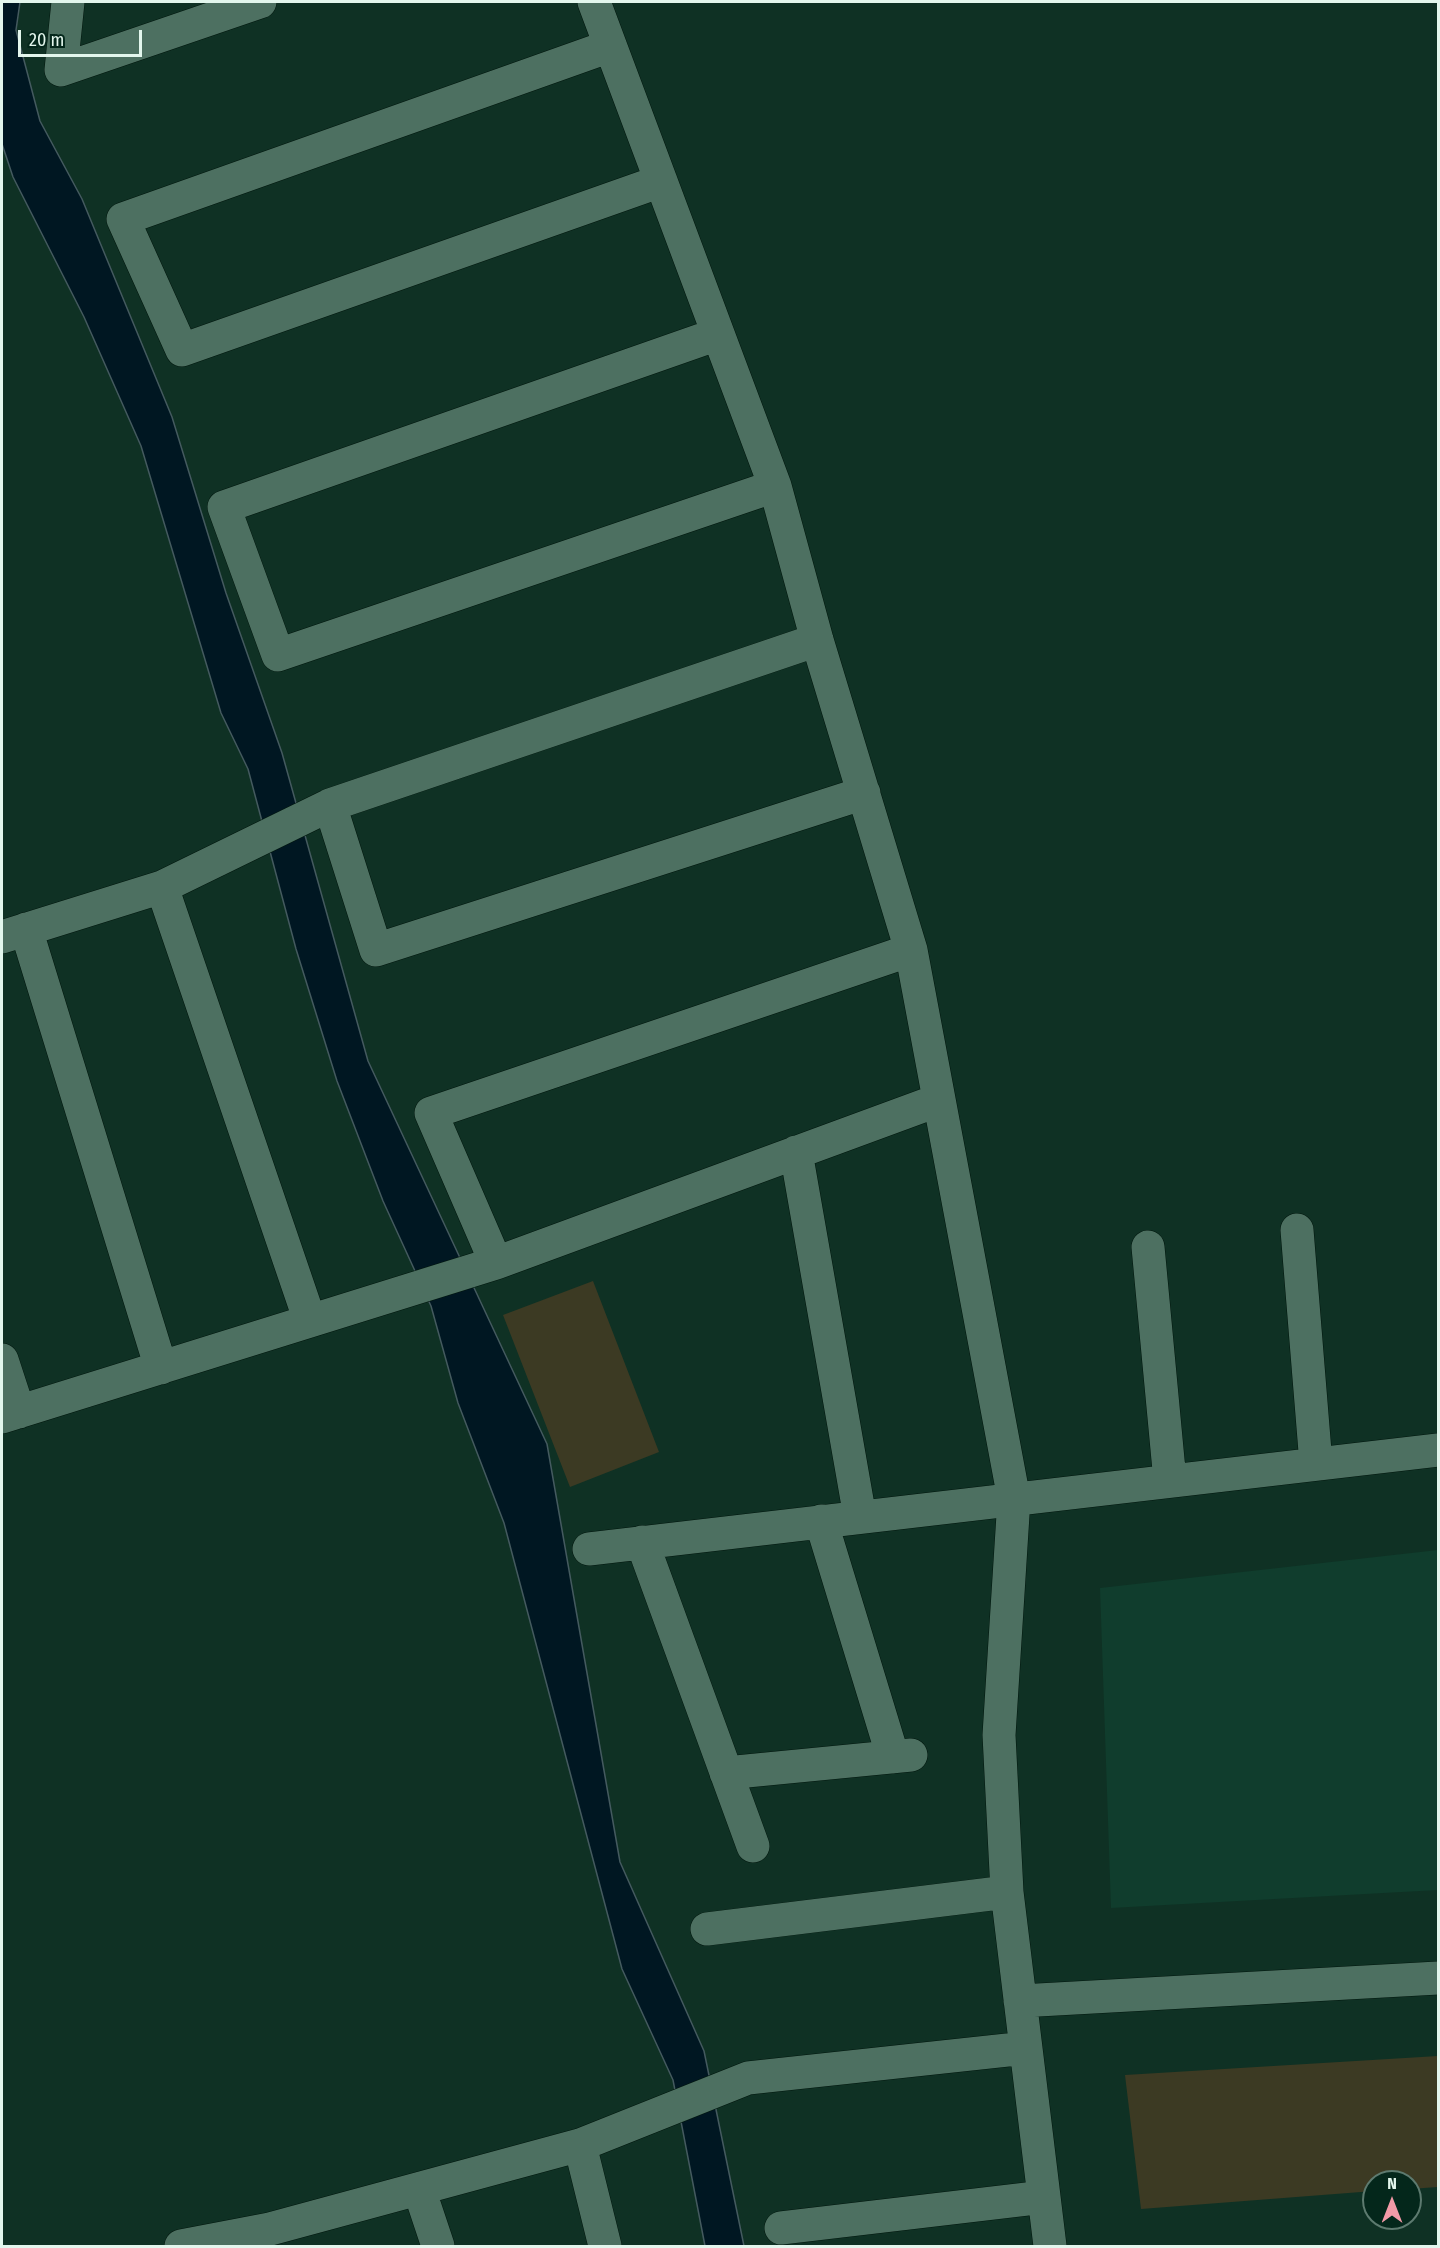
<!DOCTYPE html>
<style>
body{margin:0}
#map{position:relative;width:1440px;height:2248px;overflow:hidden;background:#0f3124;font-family:"Fira Sans Condensed",sans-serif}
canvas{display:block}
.frame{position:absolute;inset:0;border:3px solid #e3f6ed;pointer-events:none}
.north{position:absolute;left:1362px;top:2170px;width:60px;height:60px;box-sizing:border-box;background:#04271b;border:2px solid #5d7a6f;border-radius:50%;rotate:0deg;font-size:16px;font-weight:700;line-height:24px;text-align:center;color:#e3f6ed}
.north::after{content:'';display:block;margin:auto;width:21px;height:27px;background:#f39aa7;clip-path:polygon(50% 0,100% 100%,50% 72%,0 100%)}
.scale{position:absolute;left:18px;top:30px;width:124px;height:27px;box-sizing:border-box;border:3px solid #e3f6ed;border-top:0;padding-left:8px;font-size:18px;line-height:21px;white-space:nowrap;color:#e3f6ed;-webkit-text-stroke:4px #04271b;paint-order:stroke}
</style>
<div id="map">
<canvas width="1440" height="2248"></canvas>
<div class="frame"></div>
<div class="north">N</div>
<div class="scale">20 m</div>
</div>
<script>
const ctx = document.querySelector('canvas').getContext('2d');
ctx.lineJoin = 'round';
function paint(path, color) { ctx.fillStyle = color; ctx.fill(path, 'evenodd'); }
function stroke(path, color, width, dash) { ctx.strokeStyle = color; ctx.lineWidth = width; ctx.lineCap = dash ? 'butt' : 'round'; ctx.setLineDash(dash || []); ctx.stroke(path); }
const built = new Path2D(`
 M 1438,1550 L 1438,1890 L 1111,1908 L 1100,1588 Z`);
const green = new Path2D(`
 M 593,1281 L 659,1452 L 570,1487 L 503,1315 Z
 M 1438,2056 L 1438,2187 L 1410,2189 L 1410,2182 L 1374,2182 L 1374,2191 L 1141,2209 L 1125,2075 Z`);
const water = new Path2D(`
 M 2,2 L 20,2 L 16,30 L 40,121 L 82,199 L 172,417 L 226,593 L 282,753 L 368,1061 L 547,1444 L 620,1862 L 704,2051 L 744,2246 L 705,2246 L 673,2080 L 622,1969 L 504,1523 L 458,1403 L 431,1306 L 383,1201 L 337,1081 L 296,949 L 248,769 L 221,713 L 141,446 L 84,317 L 13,177 L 2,144 Z`);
const street = new Path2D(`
 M 68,2 L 61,70 L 260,2
 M 594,2 L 775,486 L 817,640 L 911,950 L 1014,1499 L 999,1735 L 1007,1892 L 1050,2246
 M 610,46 L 123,219 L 182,350 L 661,181
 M 718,334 L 224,507 L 278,655 L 775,486
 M 817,640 L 330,805 L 376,950 L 864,793
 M 162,887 L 310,1321
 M 26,929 L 161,1368
 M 2,937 L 162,887 L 330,805
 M 911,950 L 431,1113 L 496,1263 L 939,1100
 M 796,1152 L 860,1517
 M 1297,1230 L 1316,1464
 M 1148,1247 L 1170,1481
 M 2,1360 L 19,1412
 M 2,1417 L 496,1263
 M 821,1521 L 893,1757
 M 642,1542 L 753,1846
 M 589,1549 L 1438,1450
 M 726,1773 L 911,1755
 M 707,1929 L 1007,1892
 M 1020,2001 L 1438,1978
 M 580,2145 L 605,2246
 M 419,2189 L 438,2246
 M 781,2228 L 1044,2197
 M 181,2246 L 270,2229 L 580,2145 L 748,2078 L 1026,2048`);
paint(built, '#103d2d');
paint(green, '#3c3a23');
paint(water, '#001722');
stroke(water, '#445a5f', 1.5);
stroke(street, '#01170e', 34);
stroke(street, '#4d7061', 33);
</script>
